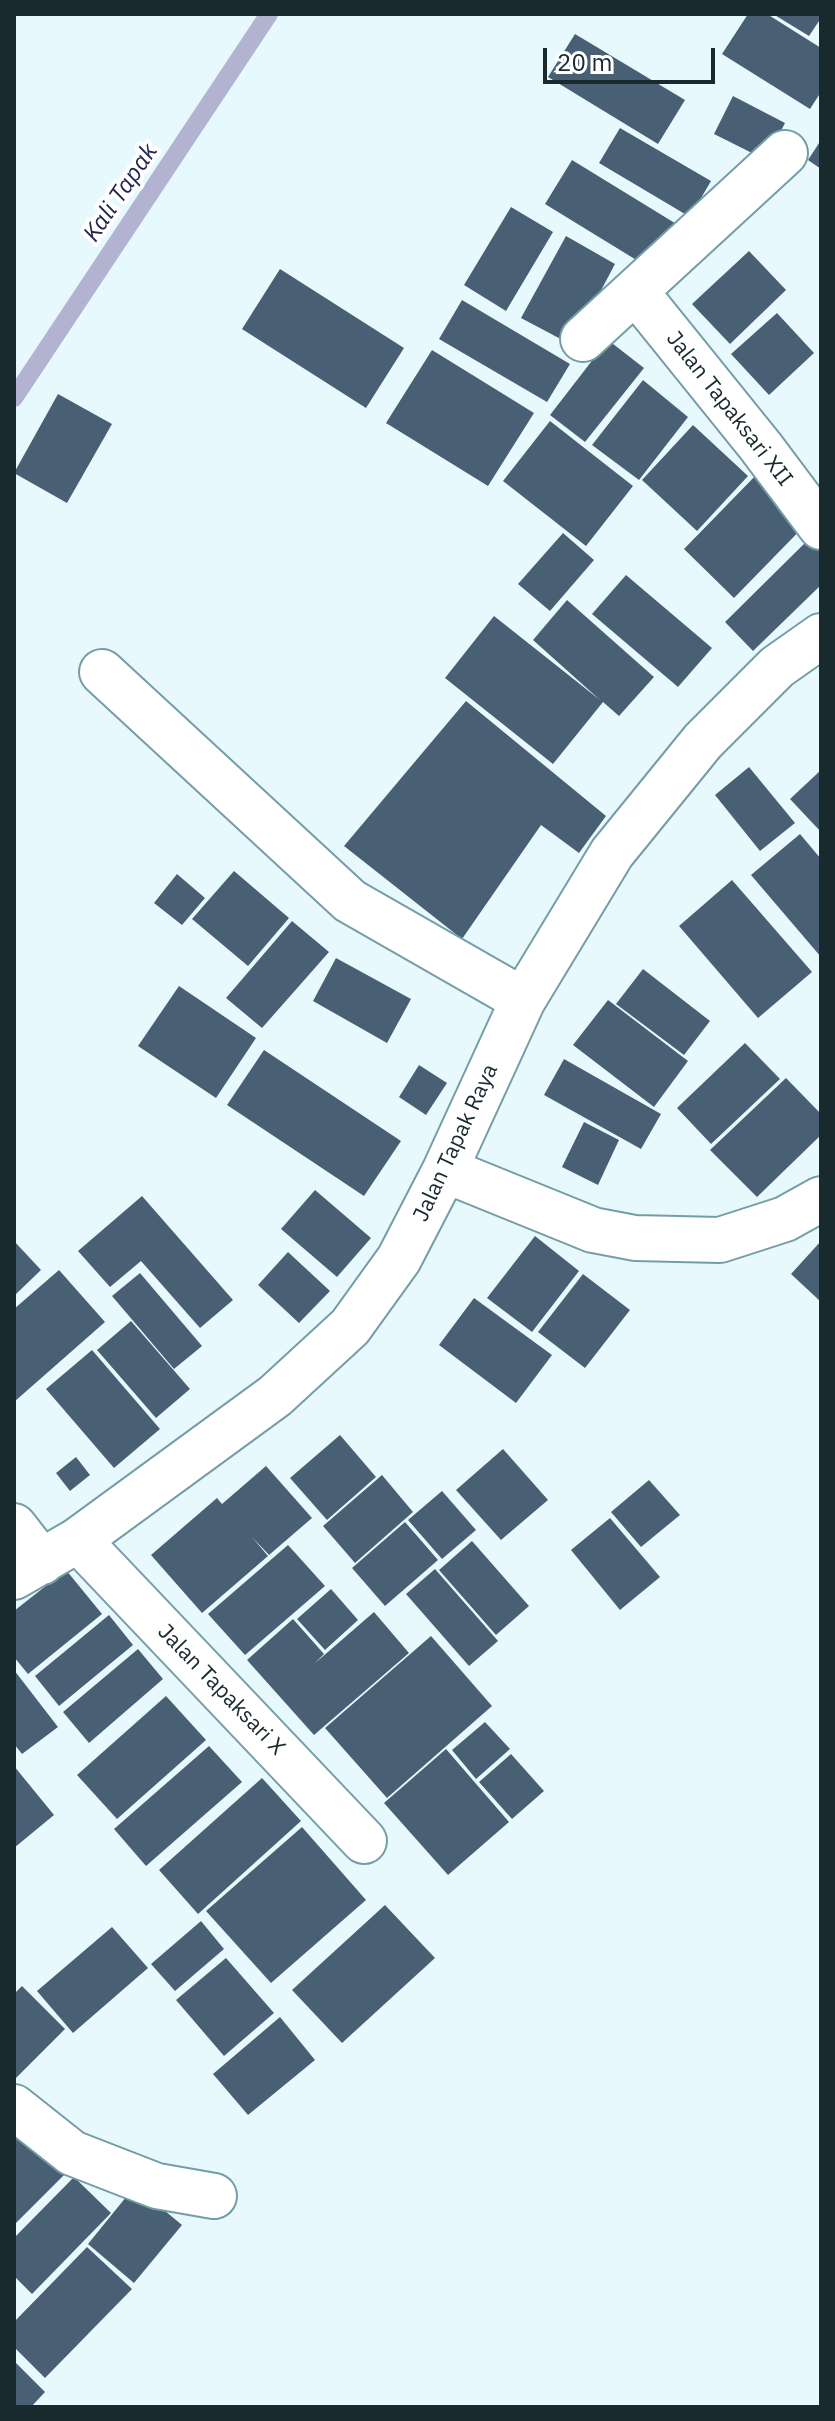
<!DOCTYPE html>
<style>
body{margin:0}
#map{position:relative;width:835px;height:2421px;overflow:hidden;background:#e8f9fd;font-family:"IBM Plex Sans",sans-serif}
canvas{display:block}
.frame{position:absolute;inset:0;border:16px solid #192a2e;pointer-events:none}
.scale{position:absolute;left:543px;top:48px;width:172px;height:36px;box-sizing:border-box;border:4px solid #192a2e;border-top:0;padding-left:10px;font-size:24px;line-height:28px;white-space:nowrap;color:#192a2e;-webkit-text-stroke:6px #fff;paint-order:stroke}
</style>
<div id="map">
<canvas width="835" height="2421"></canvas>
<div class="frame"></div>
<div class="scale">20 m</div>
</div>
<script>
const ctx = document.querySelector('canvas').getContext('2d');
ctx.lineJoin = 'round';
function stroke(path, color, width, dash) { ctx.strokeStyle = color; ctx.lineWidth = width; ctx.lineCap = dash ? 'butt' : 'round'; ctx.setLineDash(dash || []); ctx.stroke(path); }
function paint(path, color) { ctx.fillStyle = color; ctx.fill(path, 'evenodd'); }
function drawText(font, color, halo, rows, align = 'center') {
  ctx.font = font + ' "IBM Plex Sans",sans-serif'; ctx.lineWidth = 8; ctx.setLineDash([]); ctx.textBaseline = 'middle'; ctx.strokeStyle = halo; ctx.fillStyle = color; for (const [text, x, y, turn = 0] of rows) {
    ctx.save(); ctx.translate(x, y); ctx.rotate((+turn || 0) * Math.PI / 180); ctx.textAlign = isNaN(turn) ? turn : align; if (halo) ctx.strokeText(text, 0, 0); ctx.fillText(text, 0, 0); ctx.restore();
  }
}
const stream = new Path2D(`
 M 14,398 L 269,14`);
const building = new Path2D(`
 M 748,14 L 767,14 L 821,48 L 821,92 L 810,109 L 722,54 Z
 M 773,14 L 821,14 L 821,18 L 809,36 Z
 M 575,34 L 685,100 L 658,144 L 548,77 Z
 M 733,96 L 785,123 L 766,160 L 714,134 Z
 M 620,128 L 711,181 L 690,217 L 599,163 Z
 M 821,140 L 821,169 L 808,160 Z
 M 572,160 L 678,225 L 651,269 L 545,204 Z
 M 511,207 L 553,232 L 506,311 L 464,285 Z
 M 566,236 L 615,264 L 572,345 L 521,318 Z
 M 749,251 L 786,290 L 730,344 L 692,304 Z
 M 280,269 L 404,348 L 366,408 L 242,329 Z
 M 462,300 L 570,364 L 547,402 L 439,339 Z
 M 777,313 L 814,353 L 769,395 L 731,354 Z
 M 608,340 L 644,368 L 585,442 L 550,415 Z
 M 432,350 L 534,413 L 488,486 L 386,423 Z
 M 643,380 L 688,417 L 639,480 L 592,445 Z
 M 58,394 L 112,424 L 67,503 L 14,473 Z
 M 550,421 L 633,486 L 586,546 L 503,481 Z
 M 693,425 L 748,476 L 697,531 L 642,480 Z
 M 761,470 L 812,518 L 734,598 L 684,549 Z
 M 563,533 L 594,560 L 550,611 L 518,584 Z
 M 809,539 L 821,551 L 821,585 L 753,651 L 725,622 Z
 M 626,575 L 712,648 L 678,687 L 592,614 Z
 M 567,600 L 654,677 L 619,716 L 603,702 L 553,764 L 445,678 L 494,616 L 600,700 L 533,640 Z
 M 466,701 L 606,816 L 579,853 L 541,825 L 462,939 L 344,846 Z
 M 749,767 L 795,823 L 760,851 L 715,795 Z
 M 821,770 L 821,832 L 790,799 Z
 M 800,834 L 821,859 L 821,957 L 751,875 Z
 M 234,871 L 289,918 L 248,966 L 192,919 Z
 M 177,874 L 205,898 L 182,925 L 154,903 Z
 M 732,880 L 812,972 L 758,1018 L 679,926 Z
 M 292,921 L 329,952 L 262,1028 L 226,998 Z
 M 336,958 L 411,999 L 387,1043 L 313,1001 Z
 M 643,969 L 710,1021 L 684,1055 L 616,1004 Z
 M 179,986 L 256,1038 L 216,1098 L 138,1046 Z
 M 608,1000 L 688,1061 L 654,1107 L 573,1045 Z
 M 745,1043 L 780,1079 L 711,1144 L 677,1108 Z
 M 264,1050 L 401,1141 L 364,1196 L 227,1105 Z
 M 564,1059 L 661,1114 L 641,1149 L 544,1095 Z
 M 419,1065 L 447,1083 L 426,1115 L 399,1097 Z
 M 786,1078 L 821,1114 L 821,1135 L 757,1197 L 710,1150 Z
 M 584,1122 L 619,1140 L 598,1185 L 562,1167 Z
 M 315,1190 L 371,1238 L 337,1277 L 281,1229 Z
 M 142,1196 L 233,1300 L 200,1328 L 141,1261 L 110,1287 L 78,1251 Z
 M 535,1236 L 579,1271 L 532,1332 L 487,1298 Z
 M 14,1241 L 41,1270 L 14,1296 Z
 M 821,1241 L 821,1302 L 791,1274 Z
 M 288,1252 L 330,1291 L 299,1323 L 258,1285 Z
 M 59,1270 L 105,1322 L 14,1402 L 14,1309 Z
 M 140,1273 L 202,1346 L 174,1369 L 112,1296 Z
 M 583,1274 L 630,1310 L 585,1368 L 538,1332 Z
 M 474,1298 L 552,1355 L 516,1403 L 439,1345 Z
 M 131,1321 L 190,1389 L 156,1418 L 97,1350 Z
 M 92,1350 L 160,1429 L 114,1468 L 46,1389 Z
 M 340,1435 L 376,1477 L 327,1520 L 290,1478 Z
 M 503,1449 L 548,1500 L 501,1540 L 456,1490 Z
 M 76,1457 L 90,1475 L 70,1491 L 56,1473 Z
 M 266,1466 L 312,1518 L 269,1555 L 252,1537 L 268,1556 L 202,1613 L 151,1555 L 217,1498 L 222,1504 Z
 M 382,1475 L 413,1512 L 355,1563 L 323,1526 Z
 M 649,1480 L 680,1515 L 641,1547 L 611,1512 Z
 M 442,1491 L 476,1530 L 442,1559 L 408,1520 Z
 M 610,1518 L 660,1577 L 620,1610 L 571,1550 Z
 M 405,1522 L 438,1560 L 385,1606 L 352,1568 Z
 M 472,1541 L 529,1606 L 496,1635 L 439,1570 Z
 M 288,1545 L 325,1586 L 245,1655 L 208,1614 Z
 M 435,1569 L 498,1641 L 469,1666 L 406,1594 Z
 M 66,1570 L 102,1614 L 28,1674 L 14,1657 L 14,1611 Z
 M 331,1589 L 358,1620 L 325,1650 L 297,1619 Z
 M 374,1612 L 409,1653 L 314,1735 L 247,1660 L 293,1619 L 324,1654 L 314,1664 Z
 M 109,1615 L 133,1645 L 59,1706 L 35,1676 Z
 M 431,1636 L 492,1706 L 387,1798 L 325,1728 Z
 M 138,1649 L 163,1679 L 89,1743 L 63,1712 Z
 M 14,1670 L 58,1727 L 22,1754 L 14,1744 Z
 M 166,1696 L 206,1740 L 117,1819 L 77,1775 Z
 M 485,1722 L 510,1749 L 476,1779 L 452,1750 Z
 M 209,1746 L 242,1782 L 146,1866 L 114,1829 Z
 M 446,1749 L 509,1822 L 448,1875 L 384,1803 Z
 M 511,1754 L 544,1791 L 512,1819 L 479,1782 Z
 M 14,1766 L 54,1815 L 14,1848 Z
 M 262,1778 L 301,1821 L 198,1914 L 159,1870 Z
 M 302,1827 L 366,1900 L 271,1983 L 206,1911 Z
 M 385,1905 L 435,1958 L 342,2043 L 292,1990 Z
 M 201,1921 L 224,1949 L 175,1991 L 151,1964 Z
 M 112,1927 L 148,1968 L 73,2033 L 37,1991 Z
 M 226,1958 L 274,2013 L 224,2056 L 176,2000 Z
 M 22,1986 L 65,2029 L 14,2080 L 14,1994 Z
 M 280,2017 L 315,2060 L 248,2115 L 213,2074 Z
 M 21,2129 L 65,2174 L 14,2225 L 14,2136 Z
 M 74,2177 L 111,2213 L 32,2294 L 14,2276 L 14,2238 Z
 M 135,2186 L 182,2225 L 134,2283 L 88,2244 Z
 M 87,2247 L 132,2289 L 45,2378 L 14,2347 L 14,2322 Z
 M 14,2361 L 45,2392 L 31,2407 L 14,2407 Z`);
const minor = new Path2D(`
 M 636,292 L 761,447 L 821,527
 M 583,339 L 785,153
 M 102,672 L 350,901 L 523,1000
 M 445,1170 L 593,1230 L 635,1238 L 720,1240 L 785,1219 L 821,1199
 M 14,1526 L 42,1562
 M 78,1540 L 364,1841
 M 14,1577 L 78,1540 L 275,1396 L 350,1327 L 399,1259 L 445,1170 L 523,1000 L 612,853 L 703,741 L 777,667 L 821,636
 M 14,2107 L 72,2153 L 157,2186 L 214,2196`);
const streetNames = [
 ["Jalan Tapaksari XII",729,409,52],
 ["Jalan Tapak Raya",456,1143,-65],
 ["Jalan Tapaksari X",221,1690,46]
];
const waterNames = [
 ["Kali Tapak",121,193,-56]
];
stroke(stream, '#b1b3d1', 18);
paint(building, '#496074');
stroke(minor, '#749ea7', 48);
stroke(minor, '#fff', 44);
drawText('22px', '#192a2e', '#fff', streetNames);
drawText('italic 24px', '#25254d', '#fff', waterNames);
</script>
